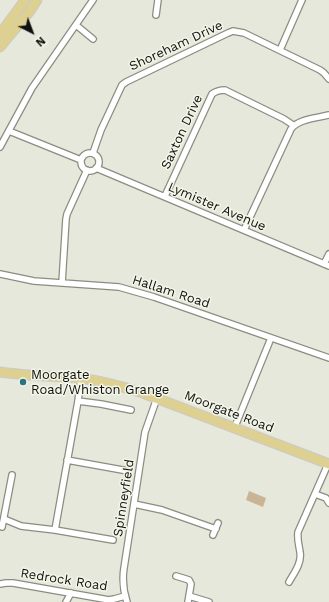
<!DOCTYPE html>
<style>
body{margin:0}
#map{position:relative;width:329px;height:602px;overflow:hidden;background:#e6e8db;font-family:"Work Sans",sans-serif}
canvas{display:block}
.north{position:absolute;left:12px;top:12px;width:40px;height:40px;-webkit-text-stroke:3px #f3f5e9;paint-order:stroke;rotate:138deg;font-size:11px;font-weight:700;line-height:16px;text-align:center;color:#0f100c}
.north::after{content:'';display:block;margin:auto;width:14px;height:18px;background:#0f100c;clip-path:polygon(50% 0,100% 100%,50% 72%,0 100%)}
</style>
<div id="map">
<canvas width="329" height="602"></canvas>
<div class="north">N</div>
</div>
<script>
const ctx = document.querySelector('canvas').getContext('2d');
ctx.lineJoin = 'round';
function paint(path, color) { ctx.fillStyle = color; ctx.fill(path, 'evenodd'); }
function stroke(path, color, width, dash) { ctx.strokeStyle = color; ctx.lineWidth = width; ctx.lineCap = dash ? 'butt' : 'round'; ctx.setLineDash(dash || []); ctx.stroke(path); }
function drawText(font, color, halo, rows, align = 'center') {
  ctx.font = font + ' "Work Sans",sans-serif'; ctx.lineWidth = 3; ctx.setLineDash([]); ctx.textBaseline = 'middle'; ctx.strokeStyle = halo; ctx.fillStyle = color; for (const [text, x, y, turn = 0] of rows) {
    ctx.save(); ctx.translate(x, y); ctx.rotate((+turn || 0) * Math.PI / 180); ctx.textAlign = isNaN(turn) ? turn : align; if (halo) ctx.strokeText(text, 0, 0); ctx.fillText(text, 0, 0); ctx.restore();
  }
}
const green = new Path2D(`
 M 249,491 L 266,498 L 263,507 L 246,500 Z`);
const street = new Path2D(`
 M 156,15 L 158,0
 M 76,25 L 93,39
 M 280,50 L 302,0
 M 9,131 L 81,160
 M 0,147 L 32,88 L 93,0
 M 93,153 L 101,130 L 122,85 L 126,82 L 228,33 L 233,31 L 244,33 L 320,70 L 324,73 L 329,79
 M81 162a9 9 0 1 1 18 0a9 9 0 1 1-18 0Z
 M 96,168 L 329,266
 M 165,196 L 212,94 C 216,91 219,90 225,90 L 284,119 L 293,125
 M 244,230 L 291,129 C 298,119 317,118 329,115
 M 324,264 L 329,254
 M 0,274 L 34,281 L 119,287 L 154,297 L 329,358
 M 62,283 L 66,219 L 67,214 L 87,170
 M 78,401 L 101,404 L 131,410
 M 234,429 L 271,338
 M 67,460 L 128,471
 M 315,494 L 326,498 L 329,503
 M 134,504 L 162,510 L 216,529
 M 4,519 L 21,526 L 55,530 L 113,540
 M 2,527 L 12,475
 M 55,530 L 78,401 L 81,378
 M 213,535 L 218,523
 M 176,576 L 189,580 L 191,584 L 188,602
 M 289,582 C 294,573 302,563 300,552 C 299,545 297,540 298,532 L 328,464
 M 0,584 L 6,583 L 13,583 L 109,600 L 114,599 L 125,596
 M 189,596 L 209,602
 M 66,602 L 71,593
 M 127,602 C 123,590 122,581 124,568 L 145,432 L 157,398`);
const primary = new Path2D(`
 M 0,34 L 25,0
 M 0,47 L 30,11 L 37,0
 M 0,372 C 26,376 53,376 80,378 C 101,381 120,386 140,392 L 329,464`);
const markers = [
 [23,382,4,"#2c727f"]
];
const streetNames = [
 ["Shoreham Drive",176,46,-25],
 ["Saxton Drive",182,132,-65],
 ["Lymister Avenue",217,207,23],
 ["Hallam Road",171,292,18],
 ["Moorgate Road",229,412,21],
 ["Spinneyfield",124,498,-81],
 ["Redrock Road",64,580,9]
];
const poiNames = [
 ["Moorgate",31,375],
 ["Road/Whiston Grange",31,390]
];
paint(green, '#c9b496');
stroke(street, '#8b8d81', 8);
stroke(primary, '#cacaca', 11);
stroke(street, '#fff', 5.5);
stroke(primary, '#ddd091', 9);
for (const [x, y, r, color] of markers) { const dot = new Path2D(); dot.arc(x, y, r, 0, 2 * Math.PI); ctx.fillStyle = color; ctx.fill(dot); stroke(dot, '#f3f5e9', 1.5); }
drawText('13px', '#0f100c', '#f3f5e9', streetNames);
drawText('13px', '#0f100c', '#f3f5e9', poiNames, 'left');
</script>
